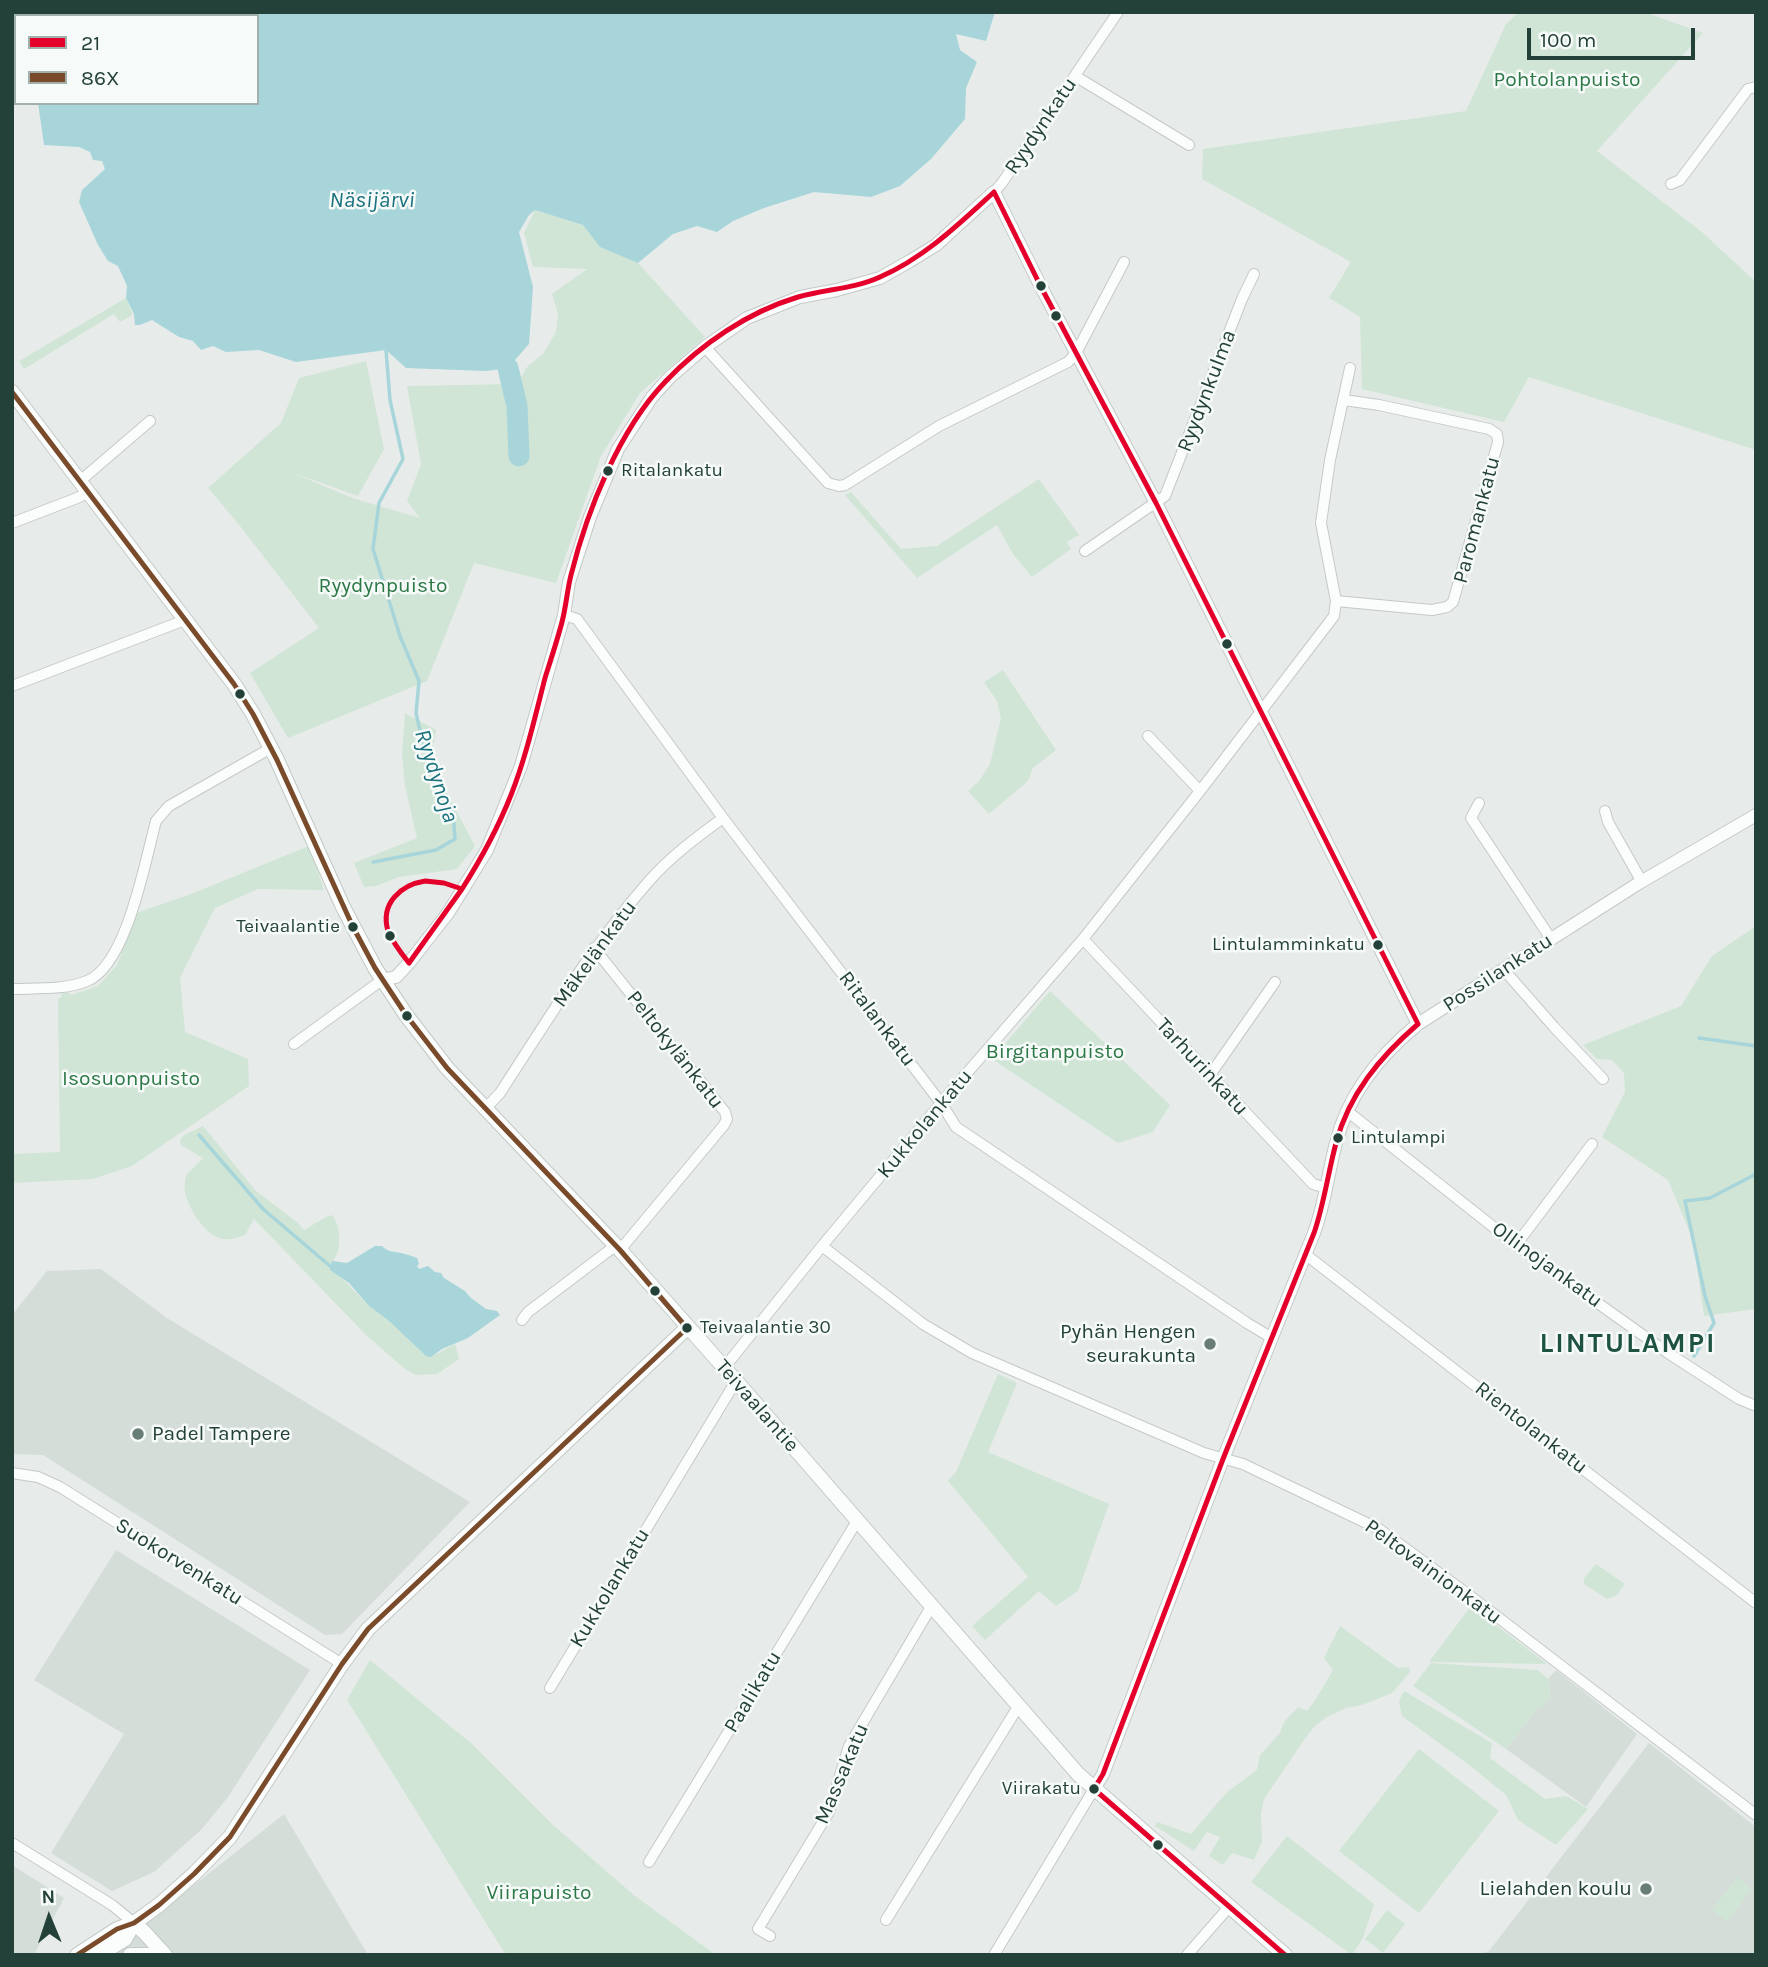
<!DOCTYPE html>
<meta charset="utf-8">
<style>
body{margin:0}
#map{position:relative;width:1768px;height:1967px;overflow:hidden;background:#e7ecea;font-family:Karla,sans-serif}
canvas{display:block}
.frame{position:absolute;inset:0;border:14px solid #234138;pointer-events:none}
.legend{position:absolute;left:14px;top:14px;width:245px;height:91px;box-sizing:border-box;background:#f6faf8;border:2px solid #a2b0ab;margin:0;padding:9px 12px;list-style:none;font-size:21px;color:#234138}
.legend li{display:flex;align-items:center;gap:14px;height:35px}
.legend b{width:35px;border:2px solid #a2b0ab}
.north{position:absolute;left:14px;top:1883px;width:70px;height:70px;-webkit-text-stroke:5px #f6faf8;paint-order:stroke;rotate:358deg;font-size:19px;font-weight:700;line-height:28px;text-align:center;color:#234138}
.north::after{content:'';display:block;margin:auto;width:24px;height:32px;background:#234138;clip-path:polygon(50% 0,100% 100%,50% 72%,0 100%)}
.scale{position:absolute;left:1527px;top:28px;width:168px;height:32px;box-sizing:border-box;border:4px solid #234138;border-top:0;padding-left:9px;font-size:21px;line-height:24px;white-space:nowrap;color:#234138;-webkit-text-stroke:5px #f6faf8;paint-order:stroke}
</style>
<div id="map">
<canvas width="1768" height="1967"></canvas>
<div class="frame"></div>
<ul class="legend">
<li><b style="height:9px;background:#e4002b"></b>21</li>
<li><b style="height:9px;background:#7a4b2a"></b>86X</li>
</ul>
<div class="north">N</div>
<div class="scale">100 m</div>
</div>
<script>
const ctx = document.querySelector('canvas').getContext('2d');
ctx.lineJoin = 'round';
function paint(path, color) { ctx.fillStyle = color; ctx.fill(path, 'evenodd'); }
function stroke(path, color, width, dash) { ctx.strokeStyle = color; ctx.lineWidth = width; ctx.lineCap = dash ? 'butt' : 'round'; ctx.setLineDash(dash || []); ctx.stroke(path); }
function drawText(font, color, halo, rows, align = 'center') {
  ctx.font = font + ' Karla,sans-serif'; ctx.lineWidth = 5; ctx.setLineDash([]); ctx.textBaseline = 'middle'; ctx.strokeStyle = halo; ctx.fillStyle = color; for (const [text, x, y, turn = 0] of rows) {
    ctx.save(); ctx.translate(x, y); ctx.rotate((+turn || 0) * Math.PI / 180); ctx.textAlign = isNaN(turn) ? turn : align; if (halo) ctx.strokeText(text, 0, 0); ctx.fillText(text, 0, 0); ctx.restore();
  }
}
const built = new Path2D(`
 M 101,1269 L 167,1318 L 470,1502 L 342,1634 L 325,1635 L 43,1455 L 12,1454 L 12,1315 L 47,1271 Z
 M 116,1550 L 310,1670 L 228,1797 L 202,1829 L 154,1872 L 112,1891 L 51,1853 L 124,1734 L 34,1680 Z
 M 1556,1670 L 1637,1734 L 1586,1807 L 1506,1749 L 1539,1706 L 1551,1697 L 1548,1679 Z
 M 1649,1743 L 1756,1827 L 1756,1955 L 1479,1955 L 1489,1951 Z
 M 284,1814 L 368,1955 L 106,1955 Z
 M 12,1865 L 64,1898 L 34,1955 L 12,1955 Z`);
const green = new Path2D(`
 M 1519,12 L 1644,12 L 1703,33 L 1597,151 L 1703,233 L 1756,282 L 1756,450 L 1529,377 L 1504,422 L 1362,389 L 1360,317 L 1329,298 L 1351,262 L 1202,179 L 1203,149 L 1466,111 L 1506,24 Z
 M 535,210 L 583,225 L 601,247 L 638,263 L 705,337 L 640,393 L 601,456 L 556,583 L 474,563 L 427,681 L 288,738 L 250,673 L 319,628 L 240,526 L 208,488 L 281,423 L 299,378 L 366,361 L 384,449 L 358,496 L 291,472 L 352,498 L 420,518 L 407,501 L 421,464 L 407,386 L 517,384 L 528,366 L 543,354 L 556,332 L 558,314 L 552,294 L 587,269 L 533,267 L 524,233 Z
 M 126,298 L 133,315 L 120,322 L 114,314 L 24,369 L 19,361 Z
 M 1039,479 L 1079,535 L 1067,542 L 1071,549 L 1032,577 L 1013,554 L 997,525 L 917,578 L 845,495 L 851,492 L 901,549 L 937,546 Z
 M 1003,670 L 1056,750 L 1033,768 L 1028,781 L 989,814 L 968,791 L 979,781 L 990,764 L 1001,718 L 997,701 L 984,682 Z
 M 405,713 L 436,730 L 431,757 L 439,778 L 475,846 L 457,869 L 399,877 L 376,886 L 364,887 L 354,863 L 417,838 L 405,786 L 402,754 Z
 M 309,846 L 324,890 L 258,889 L 215,908 L 180,978 L 185,1032 L 248,1059 L 249,1086 L 132,1166 L 93,1179 L 12,1183 L 12,1154 L 60,1152 L 58,998 L 61,998 L 62,993 L 68,992 L 71,995 L 98,986 L 117,965 L 136,913 L 191,894 Z
 M 1756,926 L 1756,1309 L 1704,1316 L 1693,1240 L 1668,1180 L 1602,1137 L 1625,1092 L 1624,1073 L 1612,1060 L 1597,1059 L 1583,1045 L 1681,1006 L 1712,956 Z
 M 1050,991 L 1170,1105 L 1153,1132 L 1118,1143 L 992,1059 Z
 M 203,1126 L 256,1191 L 297,1222 L 304,1230 L 326,1217 L 332,1215 C 339,1223 341,1239 338,1250 C 337,1255 333,1261 330,1266 L 369,1306 L 389,1321 L 426,1356 L 435,1355 L 455,1344 L 459,1359 L 437,1374 L 416,1375 L 405,1369 L 366,1335 L 254,1219 L 245,1235 C 236,1238 227,1242 217,1237 C 203,1231 188,1208 185,1192 C 184,1187 185,1181 186,1175 L 203,1158 L 181,1145 L 180,1140 L 184,1135 Z
 M 998,1374 L 1017,1383 L 988,1452 L 1109,1504 L 1078,1591 L 1056,1606 L 1039,1591 L 985,1640 L 972,1626 L 1028,1577 L 948,1481 L 956,1472 Z
 M 1596,1564 L 1625,1584 L 1616,1596 L 1607,1599 L 1584,1584 L 1584,1578 Z
 M 1471,1606 L 1547,1664 L 1429,1662 Z
 M 1340,1626 L 1398,1668 L 1409,1667 L 1410,1672 L 1392,1693 L 1362,1705 L 1346,1708 L 1327,1717 L 1315,1726 L 1306,1737 L 1264,1799 L 1261,1814 L 1262,1841 L 1254,1860 L 1232,1853 L 1223,1865 L 1209,1856 L 1220,1837 L 1207,1832 L 1194,1851 L 1155,1826 L 1157,1822 L 1191,1834 L 1227,1792 L 1257,1770 L 1260,1755 L 1280,1733 L 1284,1722 L 1298,1707 L 1307,1711 L 1316,1699 L 1333,1670 L 1324,1658 Z
 M 370,1660 L 472,1744 L 553,1825 L 635,1896 L 716,1955 L 512,1955 L 504,1952 L 347,1700 Z
 M 1431,1663 L 1538,1670 L 1548,1679 L 1551,1697 L 1542,1708 L 1539,1706 L 1506,1749 L 1413,1686 Z
 M 1404,1691 L 1492,1743 L 1490,1758 L 1545,1799 L 1566,1796 L 1588,1809 L 1556,1845 L 1518,1820 L 1506,1795 L 1472,1767 L 1402,1716 L 1399,1701 Z
 M 1419,1749 L 1499,1811 L 1419,1913 L 1339,1851 Z
 M 1287,1836 L 1374,1904 L 1363,1938 L 1352,1955 L 1251,1882 Z
 M 1737,1877 L 1752,1889 L 1727,1922 L 1712,1910 Z
 M 1387,1910 L 1405,1924 L 1383,1953 L 1365,1939 Z`);
const water = new Path2D(`
 M 53,12 L 995,12 L 986,41 L 956,34 L 960,50 L 977,62 L 966,88 L 965,119 L 931,159 L 900,186 L 871,197 L 814,192 L 764,208 L 733,221 L 717,232 L 697,226 L 673,234 L 638,263 L 600,247 L 583,225 L 535,210 L 529,215 L 519,232 L 533,287 L 529,344 L 508,368 L 486,371 L 406,368 L 386,350 L 296,362 L 259,350 L 226,352 L 213,346 L 201,350 L 193,341 L 179,337 L 152,320 L 140,325 L 135,325 L 134,314 L 126,298 L 127,286 L 118,266 L 108,261 L 98,245 L 79,202 L 82,190 L 105,169 L 102,161 L 93,160 L 90,152 L 79,147 L 44,145 L 38,103 L 257,103 L 257,16 L 52,16 Z
 M 375,1246 L 382,1246 C 389,1253 393,1251 401,1253 C 406,1254 412,1256 417,1258 L 419,1264 L 417,1266 L 419,1269 L 428,1266 L 435,1272 L 441,1273 L 444,1278 L 465,1291 L 471,1298 L 486,1309 L 497,1311 L 500,1315 L 468,1338 L 442,1349 L 431,1357 L 426,1356 L 389,1321 L 369,1306 L 349,1283 L 330,1270 L 332,1261 L 347,1263 Z`);
const stream = new Path2D(`
 M 373,862 L 436,850 L 455,839 L 453,812 L 423,744 L 416,713 L 419,681 L 400,636 L 373,549 L 379,503 L 403,459 L 390,400 L 386,350
 M 1699,1038 L 1756,1046
 M 199,1135 L 263,1209 L 330,1266
 M 1694,1356 L 1714,1323 L 1705,1296 L 1685,1201 L 1710,1198 L 1756,1174`);
const river = new Path2D(`
 M 508,368 L 517,406 L 519,456`);
const minor = new Path2D(`
 M 1075,76 L 1189,145
 M 1671,184 L 1680,180 L 1748,89 L 1756,87
 M 994,192 L 1002,183 L 1118,12
 M 705,347 L 828,483 L 839,486 L 845,485 L 939,426 L 1068,362 L 1076,353 L 1124,262
 M 80,481 L 150,421
 M 12,523 L 77,498 L 89,492
 M 1085,551 L 1165,496 L 1242,299 L 1254,274
 M 1336,601 L 1432,610 L 1447,607 L 1453,602 L 1498,442 L 1497,434 L 1489,429 L 1379,405 L 1344,400
 M 564,615 L 577,619 L 723,818 L 941,1103 L 956,1127 L 1247,1323 L 1272,1338
 M 12,686 L 185,620
 M 1148,736 L 1200,791
 M 1479,803 L 1471,818 L 1551,939
 M 1605,811 L 1608,822 L 1642,882
 M 1083,939 L 1313,1184 L 1326,1188
 M 594,948 L 725,1112 L 727,1119 L 724,1125 L 620,1250
 M 1504,970 L 1554,1027 L 1603,1079
 M 12,989 C 36,988 65,990 87,981 C 127,965 145,861 156,821 L 169,806 L 271,748
 M 294,1044 L 382,980
 M 1210,1075 L 1275,982
 M 486,1108 L 500,1093 C 547,1021 592,946 649,881 C 670,857 697,837 723,818
 M 1347,1111 L 1516,1245 L 1668,1353 L 1739,1399 L 1756,1406
 M 1516,1245 L 1592,1144
 M 822,1246 L 923,1324 L 972,1353 L 1204,1453 L 1243,1464 L 1379,1529 L 1469,1595 L 1756,1815
 M 1305,1254 L 1756,1603
 M 522,1320 L 528,1312 L 615,1246
 M 724,1368 L 822,1246 L 941,1103 L 1083,939 L 1200,791 L 1334,616 L 1336,601 L 1321,523 L 1330,460 L 1350,368
 M 12,1473 L 38,1477 L 60,1487 L 342,1664
 M 550,1688 L 736,1381
 M 12,1843 L 112,1905 L 134,1923
 M 649,1862 L 857,1521
 M 886,1920 L 1018,1707
 M 770,1936 L 758,1929 L 829,1812 L 849,1746 L 931,1607
 M 994,1955 L 1094,1789
 M 1187,1955 L 1229,1907`);
const tertiary = new Path2D(`
 M 382,980 L 396,977 L 409,963 L 448,913 L 487,850 L 521,766 L 564,615 L 569,582 L 590,517 L 618,449 L 652,397 L 669,378 L 705,347 L 747,318 L 800,297 L 837,290 L 880,278 L 910,261 L 936,245 L 994,192 L 1041,287 L 1156,503 L 1418,1024
 M 1094,1789 L 1103,1774 L 1223,1459 L 1314,1233 C 1325,1204 1328,1173 1336,1143 C 1348,1094 1380,1055 1418,1024 L 1639,883 L 1756,815`);
const secondary = new Path2D(`
 M 12,392 L 234,684 L 253,714 L 277,760 L 343,907 L 375,968 L 406,1015 L 447,1068 L 620,1250 L 736,1381 L 1078,1774 L 1285,1955
 M 134,1923 L 144,1932 L 165,1955
 M 77,1955 L 117,1929 L 134,1923 L 159,1905 L 194,1874 L 230,1837 L 342,1664 L 368,1629 L 687,1328
 M 99,1955 L 125,1939 L 134,1923
 M 130,1955 L 158,1955`);
const bus1 = new Path2D(`
 M 994,192 L 1041,287 L 1156,503 L 1418,1024
 M 425,881 L 444,883 L 462,889 L 409,963 C 401,953 393,943 388,931 C 380,904 400,885 425,881 Z
 M 462,889 C 481,859 498,828 511,795 C 526,757 535,717 545,678 C 551,659 557,641 562,622 C 566,607 567,591 571,575 C 587,511 619,430 665,382 C 701,344 748,312 798,297 C 825,289 854,289 880,277 C 924,258 959,224 994,192
 M 1094,1789 L 1103,1774 L 1223,1459 L 1314,1233 C 1324,1204 1328,1173 1336,1143 C 1349,1094 1380,1057 1418,1024
 M 1094,1789 L 1285,1955`);
const bus2 = new Path2D(`
 M 12,392 L 234,684 L 253,714 L 277,760 L 353,927 L 375,968 L 406,1015 L 447,1068 L 620,1250 L 687,1328
 M 77,1955 L 117,1929 L 134,1923 L 159,1905 L 194,1874 L 230,1837 L 342,1664 L 368,1629 L 687,1328`);
const markers = [
 [1041,286,6,"#234138"],
 [1056,316,6,"#234138"],
 [608,471,6,"#234138"],
 [1227,644,6,"#234138"],
 [240,694,6,"#234138"],
 [353,927,6,"#234138"],
 [390,936,6,"#234138"],
 [1378,945,6,"#234138"],
 [407,1016,6,"#234138"],
 [1338,1138,6,"#234138"],
 [655,1291,6,"#234138"],
 [687,1328,6,"#234138"],
 [1210,1344,7,"#687d76"],
 [138,1434,7,"#687d76"],
 [1094,1789,6,"#234138"],
 [1158,1845,6,"#234138"],
 [1646,1889,7,"#687d76"]
];
const busNames = [
 ["Ritalankatu",621,471],
 ["Teivaalantie",340,927,"right"],
 ["Lintulamminkatu",1365,945,"right"],
 ["Lintulampi",1351,1138],
 ["Teivaalantie 30",700,1328],
 ["Viirakatu",1081,1789,"right"]
];
const parkNames = [
 ["Pohtolanpuisto",1567,80],
 ["Ryydynpuisto",383,586],
 ["Birgitanpuisto",1055,1052],
 ["Isosuonpuisto",131,1079],
 ["Viirapuisto",539,1893]
];
const streetNames = [
 ["Ryydynkatu",1041,126,-56],
 ["Ryydynkulma",1207,391,-69],
 ["Paromankatu",1477,520,-75],
 ["Mäkelänkatu",595,954,-54],
 ["Possilankatu",1498,973,-33],
 ["Ritalankatu",877,1019,53],
 ["Peltokylänkatu",675,1050,52],
 ["Tarhurinkatu",1202,1067,47],
 ["Kukkolankatu",925,1124,-50],
 ["Ollinojankatu",1547,1265,36],
 ["Teivaalantie",757,1406,49],
 ["Rientolankatu",1531,1428,38],
 ["Suokorvenkatu",179,1562,32],
 ["Peltovainionkatu",1433,1572,36],
 ["Kukkolankatu",610,1588,-59],
 ["Paalikatu",753,1692,-59],
 ["Massakatu",842,1774,-67]
];
const poiNames = [
 ["Pyhän Hengen",1196,1332],
 ["seurakunta",1196,1356],
 ["Padel Tampere",152,1434,"left"],
 ["Lielahden koulu",1632,1889]
];
const waterNames = [
 ["Näsijärvi",372,200],
 ["Ryydynoja",436,776,72]
];
const districtNames = [
 ["LINTULAMPI",1628,1344]
];
paint(built, '#d5ddd9');
paint(green, '#d0e5d6');
paint(water, '#a7d5da');
stroke(stream, '#a7d5da', 3.5);
stroke(river, '#a7d5da', 21);
stroke(minor, '#c4c9c7', 12);
stroke(tertiary, '#c4c9c7', 14);
stroke(secondary, '#c2cac7', 16);
stroke(minor, '#fbfcfc', 10);
stroke(tertiary, '#fbfcfc', 12);
stroke(secondary, '#fbfcfc', 14);
stroke(bus1, '#e4002b', 5);
stroke(bus2, '#7a4b2a', 5);
for (const [x, y, r, color] of markers) { const dot = new Path2D(); dot.arc(x, y, r, 0, 2 * Math.PI); ctx.fillStyle = color; ctx.fill(dot); stroke(dot, '#f6faf8', 2.5); }
drawText('19px', '#234138', '#f6faf8', busNames, 'left');
drawText('21px', '#2c7847', '#f6faf8', parkNames);
drawText('21px', '#234138', '#f6faf8', streetNames);
drawText('21px', '#234138', '#f6faf8', poiNames, 'right');
drawText('italic 23px', '#1b727e', '#f6faf8', waterNames);
ctx.letterSpacing = '2px';
drawText('bold 28px', '#1e5344', '#f6faf8', districtNames);
ctx.letterSpacing = '0px';
</script>
